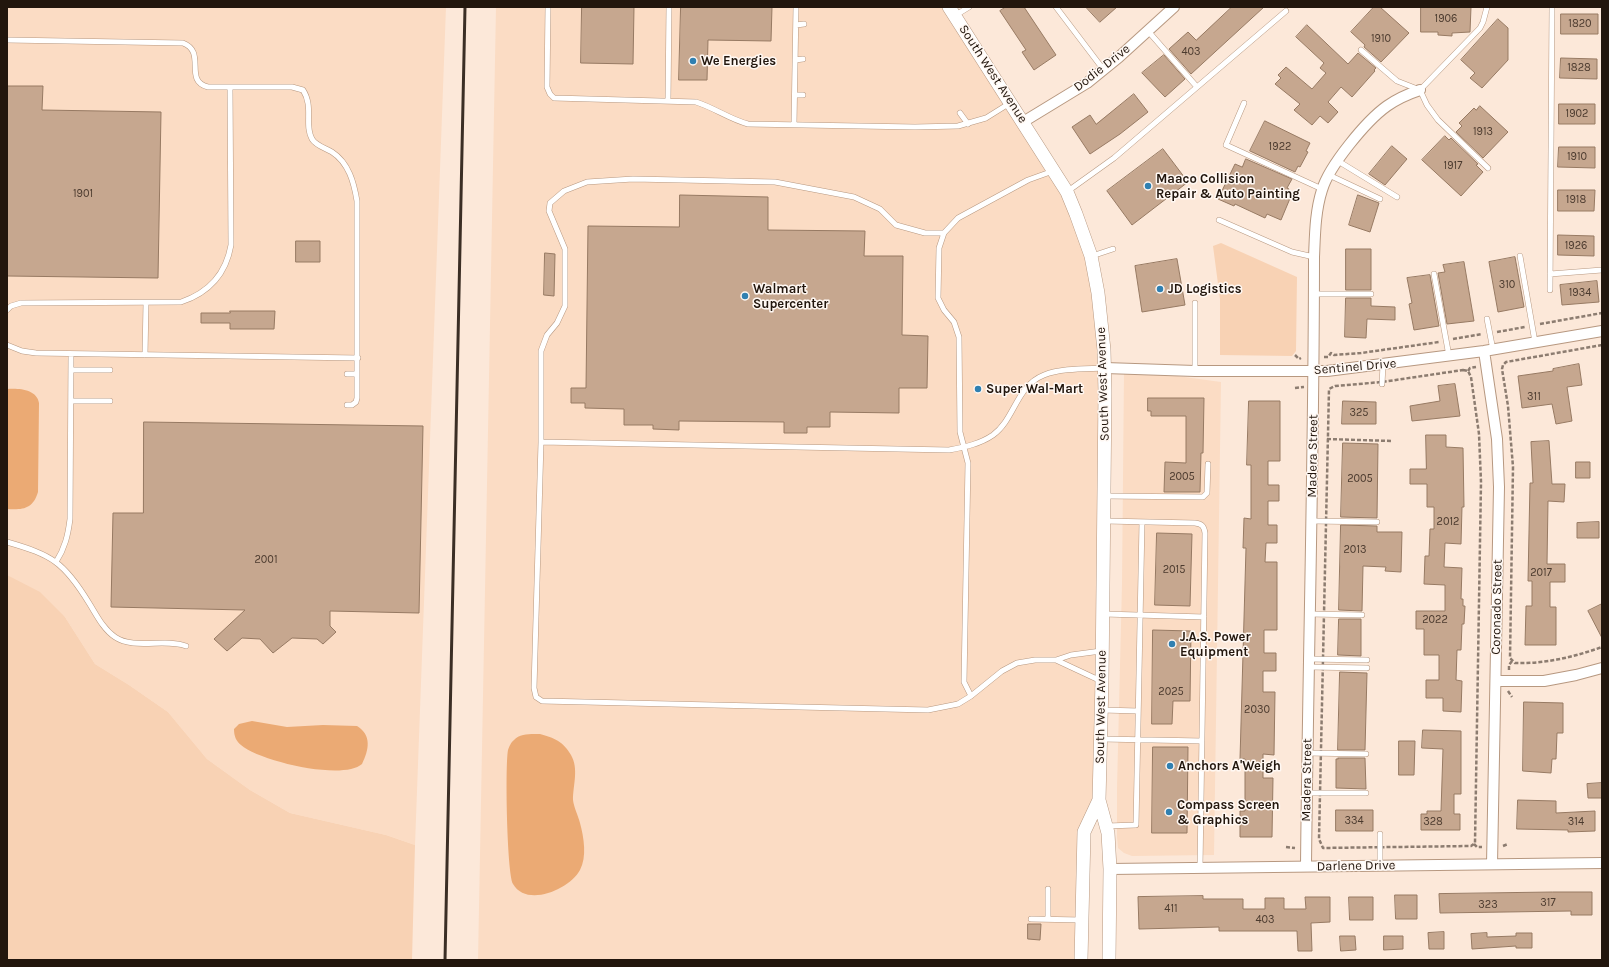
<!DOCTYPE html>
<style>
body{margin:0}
#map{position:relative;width:1609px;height:967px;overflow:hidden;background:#fce8d9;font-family:Karla,sans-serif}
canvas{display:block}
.frame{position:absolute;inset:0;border:8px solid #22160d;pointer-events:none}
</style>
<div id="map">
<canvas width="1609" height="967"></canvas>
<div class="frame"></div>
</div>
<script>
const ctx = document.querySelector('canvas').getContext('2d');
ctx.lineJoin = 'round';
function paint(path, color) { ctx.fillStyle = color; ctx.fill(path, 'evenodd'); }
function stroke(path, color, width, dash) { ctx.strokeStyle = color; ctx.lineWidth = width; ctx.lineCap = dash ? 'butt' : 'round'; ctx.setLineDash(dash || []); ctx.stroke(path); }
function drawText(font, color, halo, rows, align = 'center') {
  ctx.font = font + ' Karla,sans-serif'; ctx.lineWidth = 3; ctx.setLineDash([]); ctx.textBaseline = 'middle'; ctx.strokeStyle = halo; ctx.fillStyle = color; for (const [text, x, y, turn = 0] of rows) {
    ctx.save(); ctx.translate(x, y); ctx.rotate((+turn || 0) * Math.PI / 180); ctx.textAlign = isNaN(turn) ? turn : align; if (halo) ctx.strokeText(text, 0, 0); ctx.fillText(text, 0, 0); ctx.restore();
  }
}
const built = new Path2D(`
 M 7,7 L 446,7 L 415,845 L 386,835 L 290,813 L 250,790 L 207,759 L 168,712 L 129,685 L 95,664 L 65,617 L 7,575 Z
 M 496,7 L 948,7 L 1066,193 L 1090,256 L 1103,349 L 1097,800 L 1083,830 L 1080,960 L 478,960 Z
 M 1124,372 L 1155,373 L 1221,382 L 1214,855 L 1132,856 L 1124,853 L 1118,848 L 1117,837 L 1117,788 L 1122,584 Z`);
const green = new Path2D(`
 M 1221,243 L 1297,277 L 1296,351 L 1292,356 L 1220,355 L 1220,299 L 1213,246 Z
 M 7,575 L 40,592 L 65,617 L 95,664 L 129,685 L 168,712 L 207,759 L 250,790 L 290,813 L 386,835 L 415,845 L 412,960 L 7,960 Z`);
const water = new Path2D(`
 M 7,389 C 18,388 37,389 39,403 L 38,492 C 33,509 23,510 7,509 Z
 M 252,721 L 287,727 L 323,725 L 357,726 C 372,735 369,750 362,764 C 343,781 259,761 241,745 C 236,741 234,736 234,729 L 239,724 Z
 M 540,734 C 554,738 563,741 571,755 C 579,769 573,785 573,800 C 574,808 578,815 580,823 C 584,838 587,857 580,870 C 570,889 527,908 513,884 C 507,872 505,766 508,750 C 509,747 511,742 514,740 C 520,733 532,734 540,734 Z`);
const building = new Path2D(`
 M 582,7 L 634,7 L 633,64 L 581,63 Z
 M 681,7 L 772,7 L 771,41 L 708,40 L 707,80 L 679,80 Z
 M 1006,7 L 1024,7 L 1056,55 L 1034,70 L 1022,52 L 1026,50 L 1000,11 Z
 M 1086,7 L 1117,7 L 1100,22 Z
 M 1232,7 L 1264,7 L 1191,74 L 1169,49 L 1188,32 L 1196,40 Z
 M 1374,7 L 1380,7 L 1409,33 L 1381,62 L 1364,47 L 1365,45 L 1351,32 Z
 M 1421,7 L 1471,7 L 1470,32 L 1452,33 L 1452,36 L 1438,35 L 1438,32 L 1421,32 Z
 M 1561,14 L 1598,14 L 1598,34 L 1561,34 Z
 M 1498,19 L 1508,28 L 1508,60 L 1482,88 L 1470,78 L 1475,73 L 1461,60 Z
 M 1307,25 L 1348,64 L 1358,53 L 1376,68 L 1374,70 L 1375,71 L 1352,97 L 1341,87 L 1328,102 L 1338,112 L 1328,123 L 1320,116 L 1312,125 L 1294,110 L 1300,104 L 1275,84 L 1281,78 L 1278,75 L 1286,67 L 1312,89 L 1326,73 L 1320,68 L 1324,63 L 1296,37 Z
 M 1164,55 L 1185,79 L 1165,97 L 1142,73 Z
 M 1561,58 L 1597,59 L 1597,79 L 1560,78 Z
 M 7,86 L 43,86 L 42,110 L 161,112 L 158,278 L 7,276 Z
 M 1134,94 L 1148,112 L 1120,134 L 1090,154 L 1072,127 L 1090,115 L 1096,124 Z
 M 1559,104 L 1595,104 L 1595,124 L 1559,124 Z
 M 1480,106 L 1508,132 L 1483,158 L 1456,132 L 1462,126 L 1459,123 L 1474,108 L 1476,110 Z
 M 1265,121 L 1310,143 L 1306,151 L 1308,152 L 1300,167 L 1298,166 L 1295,172 L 1250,151 Z
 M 1445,136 L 1449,140 L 1451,138 L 1478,164 L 1476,165 L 1483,172 L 1461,196 L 1422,160 Z
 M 1392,146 L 1407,159 L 1385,185 L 1369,174 Z
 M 1559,147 L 1595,147 L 1595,168 L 1558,167 Z
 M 1163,149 L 1188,182 L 1132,225 L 1107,191 Z
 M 1246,159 L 1292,179 L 1287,188 L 1289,189 L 1287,194 L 1291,196 L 1281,220 L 1267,214 L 1265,218 L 1235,204 L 1234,206 L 1218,199 L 1235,164 L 1242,167 Z
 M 1558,190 L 1595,190 L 1594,211 L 1558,211 Z
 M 680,195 L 768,197 L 768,230 L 865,231 L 864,256 L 903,256 L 902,335 L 928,336 L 927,388 L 899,388 L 899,413 L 830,412 L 830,427 L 807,427 L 807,433 L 784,433 L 784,422 L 679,421 L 679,430 L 653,429 L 653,425 L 624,425 L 624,409 L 585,408 L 585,403 L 571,403 L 571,388 L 586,388 L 588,226 L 679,227 Z
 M 1358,195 L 1379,203 L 1370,232 L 1349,225 Z
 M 1558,235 L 1594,236 L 1594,256 L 1558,255 Z
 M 296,241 L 320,241 L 320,262 L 296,262 Z
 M 1346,249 L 1371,249 L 1371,290 L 1346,290 Z
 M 545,253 L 555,254 L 554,296 L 544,295 Z
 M 1515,257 L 1524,307 L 1498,312 L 1489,262 Z
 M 1177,259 L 1185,305 L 1142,312 L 1135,266 Z
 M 1464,262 L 1474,321 L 1447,324 L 1438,273 L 1445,272 L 1443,265 Z
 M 1430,275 L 1439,326 L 1414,330 L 1409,304 L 1412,303 L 1407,278 Z
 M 1597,281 L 1599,302 L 1562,305 L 1560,285 Z
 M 1346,298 L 1371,298 L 1371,306 L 1395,307 L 1395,320 L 1367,319 L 1366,338 L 1345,337 Z
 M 230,311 L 275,311 L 274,329 L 230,329 L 230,323 L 201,323 L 201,313 L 230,313 Z
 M 1579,364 L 1582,385 L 1567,387 L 1572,421 L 1556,424 L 1552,404 L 1522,408 L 1518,376 L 1553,371 L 1553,369 Z
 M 1455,384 L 1460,416 L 1412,421 L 1410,406 L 1440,401 L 1438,386 Z
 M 1148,398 L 1204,398 L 1203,453 L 1201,453 L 1200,492 L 1164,492 L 1165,462 L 1186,463 L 1186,416 L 1151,416 L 1151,411 L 1148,411 Z
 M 1249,401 L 1280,401 L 1280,461 L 1268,461 L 1268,485 L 1279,485 L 1279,501 L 1268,501 L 1268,525 L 1277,525 L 1277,543 L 1266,543 L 1265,562 L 1277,562 L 1277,630 L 1264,630 L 1264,653 L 1276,653 L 1276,671 L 1263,671 L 1263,692 L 1275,692 L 1274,755 L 1263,754 L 1263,778 L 1273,778 L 1272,837 L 1240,837 L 1240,811 L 1245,811 L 1245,759 L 1240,759 L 1246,548 L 1243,548 L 1244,518 L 1251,519 L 1251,465 L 1247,465 Z
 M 1343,401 L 1376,402 L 1376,424 L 1342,424 Z
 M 144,422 L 423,426 L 419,613 L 330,611 L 330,626 L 336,632 L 323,644 L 317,639 L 292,638 L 273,653 L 260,639 L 242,638 L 227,651 L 214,639 L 245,610 L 111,607 L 113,513 L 143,513 Z
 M 1426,435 L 1446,435 L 1446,447 L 1463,448 L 1464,507 L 1462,507 L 1461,544 L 1445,543 L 1444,567 L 1462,568 L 1461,599 L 1463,599 L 1463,606 L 1465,606 L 1464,624 L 1462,624 L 1461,650 L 1457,650 L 1456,680 L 1462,681 L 1461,712 L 1443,711 L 1443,698 L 1426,698 L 1426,680 L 1439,680 L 1439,655 L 1424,655 L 1424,629 L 1416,629 L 1416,611 L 1445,611 L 1445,585 L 1424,584 L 1425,556 L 1429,556 L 1430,529 L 1434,529 L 1434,507 L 1427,507 L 1427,484 L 1410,484 L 1410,469 L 1426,469 Z
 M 1549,441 L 1552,484 L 1565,484 L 1564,502 L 1548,501 L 1547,564 L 1565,564 L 1565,582 L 1550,582 L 1550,607 L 1556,607 L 1556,645 L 1525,645 L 1526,606 L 1532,606 L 1532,581 L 1528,581 L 1530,483 L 1533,483 L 1531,442 Z
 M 1343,443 L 1378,444 L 1377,518 L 1341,517 Z
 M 1576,462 L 1590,462 L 1590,478 L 1576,478 Z
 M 1599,522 L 1599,538 L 1577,538 L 1577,523 Z
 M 1341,525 L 1377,526 L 1377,532 L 1402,532 L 1401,572 L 1385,571 L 1386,567 L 1363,566 L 1362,611 L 1339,610 Z
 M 1157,533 L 1192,534 L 1190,606 L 1155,605 Z
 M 1602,604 L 1602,638 L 1588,611 Z
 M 1339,619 L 1361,619 L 1361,656 L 1338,655 Z
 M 1153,630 L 1191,631 L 1190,701 L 1173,701 L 1172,724 L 1152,724 Z
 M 1340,672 L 1367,673 L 1365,750 L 1338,750 Z
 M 1524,702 L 1563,703 L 1563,733 L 1557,733 L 1556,759 L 1552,759 L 1551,773 L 1523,771 Z
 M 1423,730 L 1461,731 L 1461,794 L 1454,794 L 1454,814 L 1460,814 L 1460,830 L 1421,830 L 1421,814 L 1427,814 L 1427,811 L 1441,811 L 1443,749 L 1422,748 Z
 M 1399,741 L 1415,741 L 1414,775 L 1399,775 Z
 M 1153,747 L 1188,747 L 1187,833 L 1152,833 Z
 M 1338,758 L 1365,758 L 1366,789 L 1336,788 L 1336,759 L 1338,759 Z
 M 1602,783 L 1602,798 L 1588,798 L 1587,784 Z
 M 1518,800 L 1556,801 L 1556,813 L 1595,811 L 1595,831 L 1568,832 L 1568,830 L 1517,829 Z
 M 1336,810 L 1373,810 L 1373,831 L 1336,831 Z
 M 1553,892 L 1592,892 L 1592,915 L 1571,915 L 1571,911 L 1440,913 L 1439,894 Z
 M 1395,895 L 1417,895 L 1417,919 L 1396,919 Z
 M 1203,896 L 1203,899 L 1243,899 L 1243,909 L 1265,909 L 1265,898 L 1284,898 L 1284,909 L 1306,909 L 1305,897 L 1330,897 L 1330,922 L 1311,923 L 1312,951 L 1298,951 L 1297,931 L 1219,931 L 1219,927 L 1139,929 L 1138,897 Z
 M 1349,897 L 1373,897 L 1373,920 L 1350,920 Z
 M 1028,924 L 1041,924 L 1040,940 L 1028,939 Z
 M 1444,932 L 1444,949 L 1429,949 L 1428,933 Z
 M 1487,933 L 1487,937 L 1516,936 L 1516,933 L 1532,933 L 1532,948 L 1516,948 L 1516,946 L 1472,949 L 1471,934 Z
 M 1340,936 L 1355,936 L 1356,950 L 1341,951 Z
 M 1384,936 L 1403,936 L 1403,949 L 1384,950 Z`);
const path = new Path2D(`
 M 1540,324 L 1602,313
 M 1497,332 L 1525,327
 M 1453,339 L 1482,334
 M 1602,345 L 1506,362 L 1503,365 L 1502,369 L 1508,406 L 1513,467 L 1510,658 L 1515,663 C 1545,664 1574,657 1602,647
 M 1295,355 L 1299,359 L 1301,358
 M 1324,357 L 1328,357 L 1331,353 L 1334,355 L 1361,353 L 1439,342
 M 1463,370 L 1468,371 L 1471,377 L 1479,434 L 1481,482 L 1475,843 L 1471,846 L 1468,846 L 1323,848 L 1319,839 L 1329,389 L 1335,386 L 1382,382 Z
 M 1468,371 L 1470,368 L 1476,367
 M 1295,388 L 1304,387
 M 1327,439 L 1391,441
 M 1509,670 L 1509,665 L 1512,661
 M 1508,691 L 1512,697
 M 1474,844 L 1477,847 L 1482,847
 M 1503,846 L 1508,844
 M 1286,847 L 1295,848`);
const service = new Path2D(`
 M 548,7 L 547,87 L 550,94 L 554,98 L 696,102 C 715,108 729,119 748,124 L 915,127 L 958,126 L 986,118 L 1010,103
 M 1056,7 L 1103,69
 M 956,15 L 969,7
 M 796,25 L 804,24
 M 1148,31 L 1197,87
 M 7,40 L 183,43 C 207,52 183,81 208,87 L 292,87 L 303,90 C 314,107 304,125 312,139 C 316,146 326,148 332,152 C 349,163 354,183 357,201 L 357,398 L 356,402 L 352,405 L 347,405
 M 1361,50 L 1397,81 L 1420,90 L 1427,105 L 1438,120 L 1488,168
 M 795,60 L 803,59
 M 1420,90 L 1480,28 L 1483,22 L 1487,7
 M 795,95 L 803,95
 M 668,100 L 669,7
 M 1244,103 L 1226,145 L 1322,189
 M 960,113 L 968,124
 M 794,124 L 796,7
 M 1338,161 L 1397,197
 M 1329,175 L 1380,199
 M 1068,191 L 1114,158 L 1286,11
 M 1219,220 L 1292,252 L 1314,257
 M 944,233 L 925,233 L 896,225 L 880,209 L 854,197 L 775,182 L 633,179 L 587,182 L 564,191 L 550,203 L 549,211 L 565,249 L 565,306 L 557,323 L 547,335 L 541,351 L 541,442 L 534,688 L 536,697 L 542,701 L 928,710 L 958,704 L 971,696 L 1002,671 L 1017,663 L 1035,660 L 1056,660 L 1071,655 L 1101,651
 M 1092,256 L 1113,249
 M 1520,256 L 1535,342
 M 1434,274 L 1449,356
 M 1550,274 L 1602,270
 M 1550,290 L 1552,7
 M 1314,294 L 1371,294
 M 1195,303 L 1195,371
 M 7,310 L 11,306 L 21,303 L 181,302 C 208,293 226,274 231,245 L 230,87
 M 1487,319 L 1493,350
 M 7,345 L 22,351 L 36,353 L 358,358
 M 145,355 L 146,303
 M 71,370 L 110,370
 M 347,374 L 357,374
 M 1382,384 L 1383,365
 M 71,401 L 110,401
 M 541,442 L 949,450 C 965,447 980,444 993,435 C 1015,419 1016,386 1044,375 C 1062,368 1085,369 1105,368
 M 1105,496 L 1203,497 L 1207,493 L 1208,464
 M 1105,521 L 1195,523 C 1202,524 1204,526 1205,533 L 1200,868
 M 1312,521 L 1377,522
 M 7,542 C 52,555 64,562 89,603 C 96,614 103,629 115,637 C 134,650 165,638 186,646
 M 56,562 C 65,548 68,535 70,519 L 71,355
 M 1104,614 L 1204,617
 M 1309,614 L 1362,615
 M 1309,659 L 1367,660
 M 1056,660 L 1101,681
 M 1309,667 L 1367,668
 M 971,696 L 964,682 L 968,463 L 960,432 L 959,337 L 954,322 L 944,310 L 938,298 L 939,248 L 944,233 L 958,218 L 1028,180 L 1053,171
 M 1102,710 L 1138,711
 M 1102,739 L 1202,741
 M 1307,753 L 1366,754
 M 1307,793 L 1366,793
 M 1107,826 L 1136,825 L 1142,522
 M 1380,834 L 1380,866
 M 1031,919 L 1081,920
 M 1048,919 L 1048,889`);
const minor = new Path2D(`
 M 1023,122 L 1087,83 L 1119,57 L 1174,7
 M 1484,351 L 1497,439 L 1499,487 L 1492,864
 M 1105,368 L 1195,371 L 1327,371 L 1484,351 L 1602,331
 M 1496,681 L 1544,681 L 1576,675 L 1602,668
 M 1306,866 C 1308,663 1314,460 1314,257 C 1315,235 1315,212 1322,190 C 1329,166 1366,121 1387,106 C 1397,99 1408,94 1420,90
 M 1110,869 L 1602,863`);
const tertiary = new Path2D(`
 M 949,7 L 1067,192 L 1076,214 L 1091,256 L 1098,293 L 1104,350 L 1105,392 L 1102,681 L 1099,800 L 1108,833 L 1110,869 L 1109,960
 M 1081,960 L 1084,832 L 1099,800`);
const rail = new Path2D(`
 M 445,960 L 465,7`);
const markers = [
 [693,61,4,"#3080b1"],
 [1148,186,4,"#3080b1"],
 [1160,289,4,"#3080b1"],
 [745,296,4,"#3080b1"],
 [978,389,4,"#3080b1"],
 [1172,644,4,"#3080b1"],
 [1170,766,4,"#3080b1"],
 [1169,812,4,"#3080b1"]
];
const numberNames = [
 ["1906",1446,19],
 ["1820",1580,24],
 ["1910",1381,39],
 ["403",1191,52],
 ["1828",1579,68],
 ["1902",1577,114],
 ["1913",1483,132],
 ["1922",1280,147],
 ["1910",1577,157],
 ["1917",1453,166],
 ["1901",83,194],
 ["1918",1576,200],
 ["1926",1576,246],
 ["310",1507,285],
 ["1934",1580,293],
 ["311",1534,397],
 ["325",1359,413],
 ["2005",1182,477],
 ["2005",1360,479],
 ["2012",1448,522],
 ["2013",1355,550],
 ["2001",266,560],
 ["2015",1174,570],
 ["2017",1541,573],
 ["2022",1435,620],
 ["2025",1171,692],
 ["2030",1257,710],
 ["334",1354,821],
 ["328",1433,822],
 ["314",1576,822],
 ["317",1548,903],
 ["323",1488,905],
 ["411",1171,909],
 ["403",1265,920]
];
const poiNames = [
 ["We Energies",701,61],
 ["Maaco Collision",1156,179],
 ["Repair & Auto Painting",1156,194],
 ["Walmart",753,289],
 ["Supercenter",753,304],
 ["JD Logistics",1168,289],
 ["Super Wal-Mart",986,389],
 ["J.A.S. Power",1180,637],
 ["Equipment",1180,652],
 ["Anchors A'Weigh",1178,766],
 ["Compass Screen",1177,805],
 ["& Graphics",1177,820]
];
const streetNames = [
 ["Dodie Drive",1102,68,-38],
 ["South West Avenue",993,74,57],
 ["Sentinel Drive",1355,367,-5],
 ["South West Avenue",1103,384,-92],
 ["Madera Street",1313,456,-89],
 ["Coronado Street",1497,607,-89],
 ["South West Avenue",1101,707,-89],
 ["Madera Street",1307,780,-89],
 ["Darlene Drive",1356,866,-1]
];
paint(built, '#fbdcc4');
paint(green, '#f8d2b4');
paint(water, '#ebaa74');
paint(building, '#c6a78f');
stroke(building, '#977a63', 1);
stroke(service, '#b79880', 6);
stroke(minor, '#b79880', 12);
stroke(tertiary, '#b79880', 14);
stroke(path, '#8c7c70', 2.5, [4, 2]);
stroke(service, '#fff', 5);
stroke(minor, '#fff', 10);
stroke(tertiary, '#fff', 13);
stroke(rail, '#3b2e25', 3);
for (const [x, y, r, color] of markers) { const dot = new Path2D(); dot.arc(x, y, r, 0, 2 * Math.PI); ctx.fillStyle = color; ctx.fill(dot); stroke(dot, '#fff8f3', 1.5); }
drawText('11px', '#4b3a2e', null, numberNames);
drawText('bold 13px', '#22160d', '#fff8f3', poiNames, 'left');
drawText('13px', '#22160d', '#fff8f3', streetNames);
</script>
